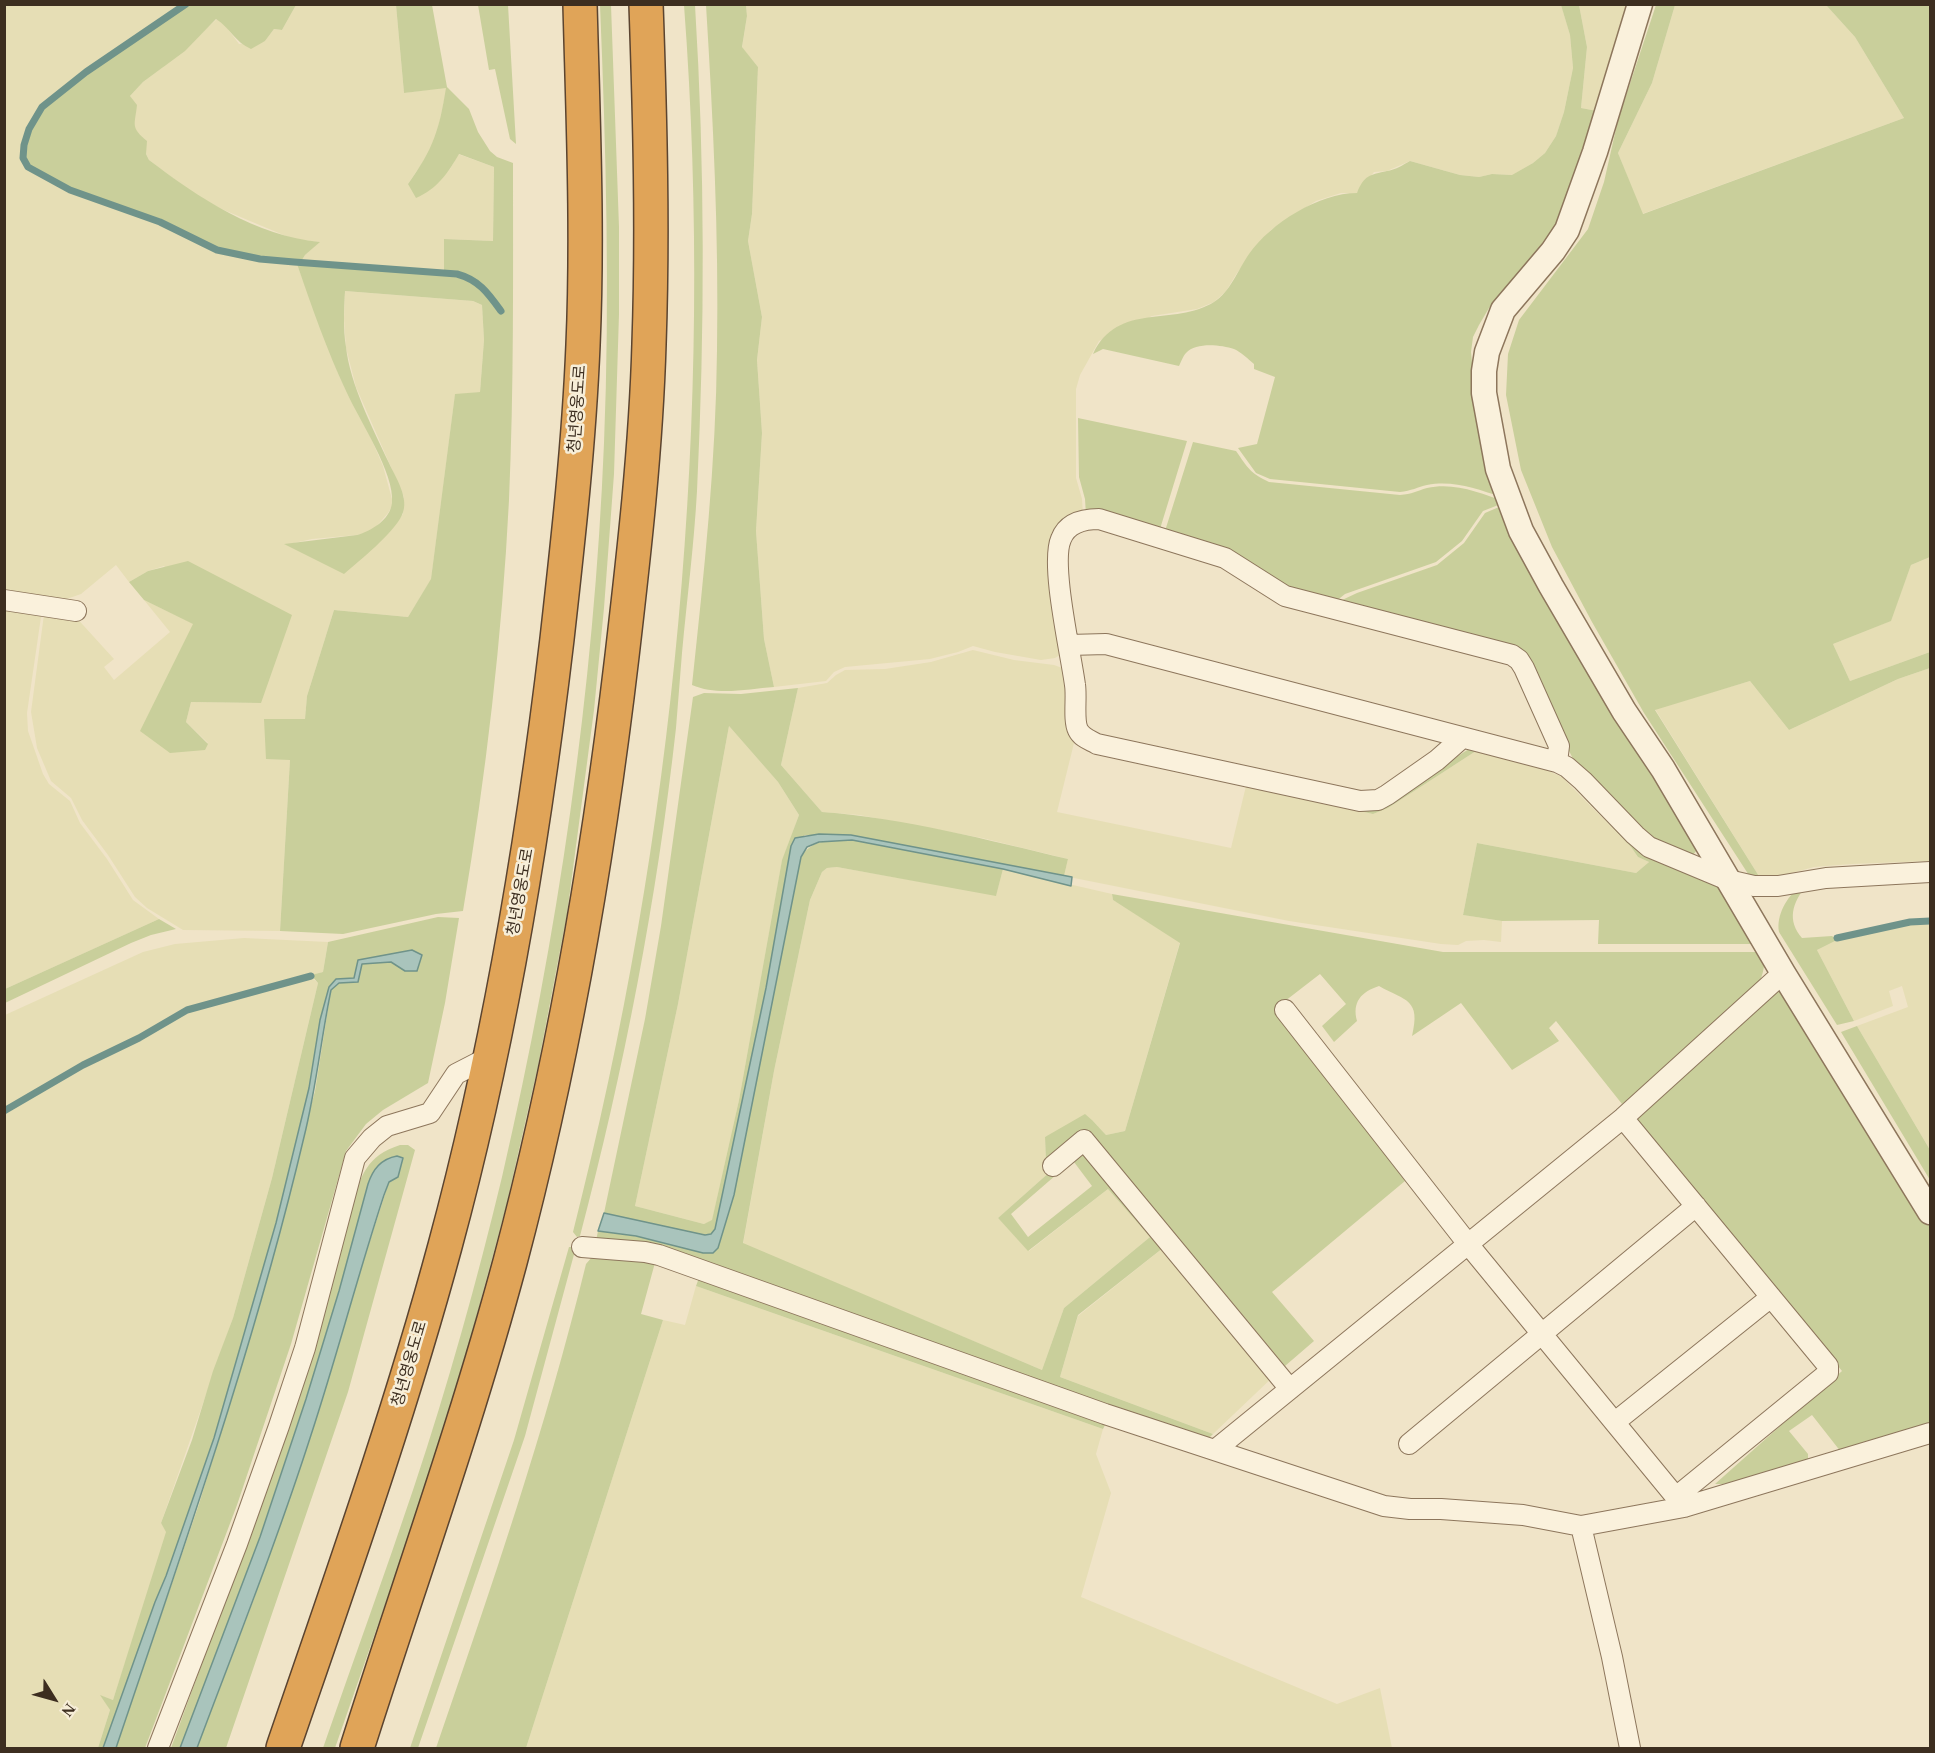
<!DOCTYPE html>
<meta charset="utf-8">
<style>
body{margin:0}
#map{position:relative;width:1935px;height:1753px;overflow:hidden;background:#f0e4c8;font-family:"Times New Roman",serif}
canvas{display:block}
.frame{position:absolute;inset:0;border:6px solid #3d2e20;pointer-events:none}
.north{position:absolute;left:24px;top:1669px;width:60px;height:60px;-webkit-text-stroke:4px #f7eed8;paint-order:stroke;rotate:127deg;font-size:16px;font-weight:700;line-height:24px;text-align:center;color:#3d2e20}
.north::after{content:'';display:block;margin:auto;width:21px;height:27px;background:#3d2e20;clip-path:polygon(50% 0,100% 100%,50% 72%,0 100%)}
</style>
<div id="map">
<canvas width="1935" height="1753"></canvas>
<div class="frame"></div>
<div class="north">N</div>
</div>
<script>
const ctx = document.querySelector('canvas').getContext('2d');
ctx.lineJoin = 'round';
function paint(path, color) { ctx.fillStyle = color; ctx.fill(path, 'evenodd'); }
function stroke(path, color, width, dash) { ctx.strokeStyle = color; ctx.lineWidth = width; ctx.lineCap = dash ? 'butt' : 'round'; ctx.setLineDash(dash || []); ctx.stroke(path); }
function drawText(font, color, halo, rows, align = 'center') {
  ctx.font = font + ' "Times New Roman","Noto Sans KR",serif'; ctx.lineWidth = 5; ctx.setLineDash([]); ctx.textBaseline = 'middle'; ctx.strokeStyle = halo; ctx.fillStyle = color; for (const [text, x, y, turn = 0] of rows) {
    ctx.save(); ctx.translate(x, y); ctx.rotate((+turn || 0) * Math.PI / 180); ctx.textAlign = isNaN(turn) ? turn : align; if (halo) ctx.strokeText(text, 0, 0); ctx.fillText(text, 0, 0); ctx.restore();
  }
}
const farmland = new Path2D(`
 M 1561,4 L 1570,35 L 1573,68 L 1564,112 L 1556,136 L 1545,153 L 1533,163 L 1513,175 L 1492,174 L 1479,177 L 1460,175 L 1410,161 L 1387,171 L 1374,172 L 1357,193 L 1341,193 L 1316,201 L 1271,230 L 1237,273 L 1226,291 L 1214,302 L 1197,309 L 1152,316 L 1099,341 L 1080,375 L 1076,389 L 1076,478 L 1082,499 L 1083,515 L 1070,522 L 1063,653 L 1060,655 L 1055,658 L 1041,660 L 995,652 L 973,646 L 958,652 L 930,659 L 845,667 L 834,672 L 826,681 L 774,687 L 764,639 L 756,531 L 762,433 L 757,360 L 762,317 L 748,241 L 752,214 L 758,67 L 742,48 L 747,16 L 746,5 Z
 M 5,5 L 183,5 L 85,70 L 41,107 L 27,129 L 21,158 L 27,168 L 69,192 L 160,224 L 216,252 L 260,260 L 297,264 L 340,378 L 367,429 L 383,466 L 392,499 L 392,506 L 388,513 L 376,527 L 368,532 L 357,535 L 312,539 L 285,545 L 384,537 L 403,514 L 404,497 L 401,490 L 356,387 L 346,348 L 344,319 L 345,291 L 473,301 L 482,305 L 484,340 L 480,392 L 455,395 L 431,580 L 408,617 L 334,610 L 307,696 L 305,720 L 264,719 L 290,760 L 280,931 L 183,930 L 147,908 L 135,897 L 108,855 L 82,820 L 71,798 L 51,781 L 37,748 L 31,712 L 45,607 L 73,614 L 114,659 L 104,667 L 114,680 L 170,632 L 144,600 L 194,624 L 141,731 L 208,743 L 186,722 L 191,702 L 261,703 L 164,566 L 148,571 L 129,582 L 116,565 L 81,594 L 61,601 L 5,593 Z
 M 296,5 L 396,5 L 404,93 L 447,87 L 436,138 L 429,153 L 408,184 L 450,169 L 458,154 L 494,167 L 493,241 L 445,239 L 444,271 L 344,265 L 302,260 L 305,255 L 319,242 L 293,239 L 219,208 L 191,192 L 149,160 L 135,132 L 133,122 L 136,111 L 130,96 L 143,82 L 163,67 L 217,19 L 225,25 L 239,44 L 265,41 L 274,29 L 282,30 Z
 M 1579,5 L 1629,5 L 1597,111 L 1581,108 L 1587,47 Z
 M 1675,5 L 1826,5 L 1855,37 L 1904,118 L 1642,214 L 1618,153 L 1652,83 Z
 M 1930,557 L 1930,652 L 1850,681 L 1833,644 L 1890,621 L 1911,565 Z
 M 5,603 L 42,610 L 27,713 L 28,731 L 43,774 L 49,784 L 70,801 L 80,823 L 107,859 L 133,900 L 159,919 L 5,989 Z
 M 973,650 L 1014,660 L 1054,665 L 1065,669 L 1075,739 L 1057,812 L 1231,848 L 1246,786 L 1373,814 L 1388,808 L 1476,751 L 1544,769 L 1562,777 L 1631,847 L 1638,857 L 1649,862 L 1636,873 L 1477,843 L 1463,915 L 1502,921 L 1501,942 L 1484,940 L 1466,941 L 1458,945 L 1441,944 L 1289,921 L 1064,876 L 1068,859 L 982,838 L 859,815 L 822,812 L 781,765 L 798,688 L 827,683 L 836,675 L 845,670 L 885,669 L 931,662 Z
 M 1930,668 L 1930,861 L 1852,864 L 1814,867 L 1762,881 L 1655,709 L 1750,681 L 1789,730 L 1898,679 Z
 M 729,726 L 778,782 L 799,815 L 782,861 L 739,1100 L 712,1221 L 704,1224 L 635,1206 L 678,1004 Z
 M 837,867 L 996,895 L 1003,869 L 1112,894 L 1113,900 L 1180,942 L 1125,1131 L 1106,1135 L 1093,1121 L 1045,1137 L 1046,1162 L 1052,1170 L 998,1218 L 1029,1251 L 1108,1189 L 1150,1237 L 1064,1308 L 1042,1370 L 743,1244 L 774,1071 L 810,900 L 822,872 L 827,868 Z
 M 1930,922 L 1930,1150 L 1857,1026 L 1908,1007 L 1902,986 L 1889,991 L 1893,1006 L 1854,1021 L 1817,950 L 1837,940 L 1910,923 Z
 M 244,938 L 328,942 L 323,972 L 187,1008 L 138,1036 L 82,1064 L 5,1109 L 5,1015 L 143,952 L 175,944 Z
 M 312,978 L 318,983 L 272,1178 L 233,1318 L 161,1523 L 167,1532 L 151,1585 L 113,1700 L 102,1696 L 110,1710 L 98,1748 L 5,1748 L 5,1113 L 84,1067 L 140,1039 L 188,1011 Z
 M 1168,1244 L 1275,1375 L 1213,1434 L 1060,1377 L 1078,1316 Z
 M 696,1286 L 1103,1429 L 1096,1454 L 1111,1493 L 1081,1597 L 1337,1704 L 1380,1688 L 1392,1748 L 526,1748 L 663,1320 L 685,1325 Z`);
const green = new Path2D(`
 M 189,4 L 296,5 L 282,30 L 274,29 L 265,41 L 251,49 C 235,42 230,28 216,19 L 185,51 L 143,82 L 130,96 L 137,105 C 135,125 130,127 147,141 L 146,154 L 149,160 C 199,198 256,236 320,242 L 305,255 L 302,260 C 275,261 245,256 219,249 C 198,243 180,229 161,221 C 125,206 45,191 24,157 L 30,130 L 44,109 L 87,73 Z
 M 396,5 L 432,5 L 447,87 L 469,109 L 478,132 L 490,151 L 497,157 L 513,163 C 513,276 514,388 509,500 C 502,638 486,775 463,911 L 436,914 L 343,934 L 280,931 L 290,760 L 266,759 L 264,719 L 305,719 L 307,696 L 334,610 L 408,617 L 431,579 L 455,394 L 480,392 L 484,340 L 482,305 L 473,301 L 345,291 C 344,310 343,328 346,347 C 350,384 373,429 389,463 C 396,478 410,499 402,515 C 393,534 360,560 344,574 L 284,544 L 357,535 C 371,531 390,520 392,503 C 395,473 359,420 347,393 C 327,351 312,307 297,264 L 457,275 C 479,282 486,293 499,312 L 502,310 C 485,285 475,273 444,271 L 444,239 L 493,241 L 494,167 L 459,154 C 448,173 437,189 416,198 L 408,184 C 434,148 439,130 446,88 L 404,93 Z
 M 478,5 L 508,5 L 516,144 L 510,139 L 495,69 L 489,70 Z
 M 600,5 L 611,5 L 619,227 L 619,314 L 614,474 L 604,608 L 594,710 L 567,914 L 538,1066 L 506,1207 L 452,1407 L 425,1490 L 335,1748 L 323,1748 C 353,1661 385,1574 414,1487 C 448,1385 477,1281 502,1177 C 558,936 594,690 604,443 C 610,297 606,150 600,5 Z
 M 684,5 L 695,5 C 705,166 705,329 697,491 C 694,545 687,599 682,653 C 680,678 678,703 676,728 C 657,899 624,1070 580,1236 L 577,1237 L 573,1232 C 675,835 715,413 684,5 Z
 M 706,5 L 746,5 L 747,16 L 742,47 L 758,67 L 752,214 L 748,241 L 762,317 L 757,360 L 762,433 L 756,531 L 764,639 L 774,687 C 748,689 717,696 692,685 C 704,574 716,462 717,350 C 719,235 713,119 706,5 Z
 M 1561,5 L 1579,5 L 1587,47 L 1581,108 L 1597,111 L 1561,221 L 1540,252 L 1489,308 L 1479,325 L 1473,337 L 1471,352 L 1473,372 L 1502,497 C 1476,489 1454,480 1427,485 C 1418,487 1411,491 1400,492 L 1270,479 L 1256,473 L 1238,448 L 1257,444 L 1275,377 L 1254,369 L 1254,364 C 1248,359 1241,352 1234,349 C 1221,345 1196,342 1186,353 C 1183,356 1181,362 1179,366 L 1103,349 L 1093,354 C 1118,301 1174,327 1214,302 C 1230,292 1238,270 1249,254 C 1271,223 1319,193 1357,193 C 1364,175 1370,175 1387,171 C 1395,170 1403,165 1410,161 L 1460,175 L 1479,177 L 1492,174 L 1512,175 L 1533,163 L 1545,153 L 1556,136 L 1564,112 L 1573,68 L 1570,35 Z
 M 1656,5 L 1675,5 L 1652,83 L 1618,153 L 1643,214 L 1904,118 L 1855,37 L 1826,5 L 1930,5 L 1930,557 L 1911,565 L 1891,621 L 1833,644 L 1850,681 L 1930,652 L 1930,668 L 1898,679 L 1789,730 L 1750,681 L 1655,710 L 1762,881 L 1754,883 L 1644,713 L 1592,622 L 1552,547 L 1521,470 L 1506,395 L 1508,354 L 1519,320 L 1588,229 L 1604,182 L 1618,120 Z
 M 1078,418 L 1187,441 L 1160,529 L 1086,515 L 1085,499 L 1079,477 Z
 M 1193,442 L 1236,451 C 1248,468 1250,473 1269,482 L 1400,495 C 1412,494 1417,491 1427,488 C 1455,482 1480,493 1506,502 L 1483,511 L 1462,541 L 1436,562 L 1345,594 L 1335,602 L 1289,591 L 1165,531 Z
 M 1506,504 L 1698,849 L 1692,856 L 1657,844 L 1575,763 L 1524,659 L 1340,601 L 1357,593 L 1437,565 L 1464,543 L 1485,513 Z
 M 188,561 L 292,615 L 261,703 L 191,702 L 186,722 L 208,744 L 205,750 L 170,753 L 140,731 L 193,624 L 144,600 L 129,582 L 148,571 Z
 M 798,688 L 781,765 L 822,812 C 905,818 987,840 1068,859 L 1064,876 L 851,835 L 805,835 L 791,846 L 766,988 L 715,1229 L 711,1234 L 705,1235 L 604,1213 L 645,1019 L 661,926 L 693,697 L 704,693 L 741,694 ZM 729,726 L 778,782 L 799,815 L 782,860 L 739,1100 L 712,1220 L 704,1224 L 635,1206 L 678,1004 Z
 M 1469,749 L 1562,772 L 1639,845 L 1726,888 L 1756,944 L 1598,944 L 1599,920 L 1502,921 L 1463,915 L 1477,843 L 1636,873 L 1649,862 L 1638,857 L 1631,847 L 1569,782 L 1557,773 L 1476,751 L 1388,808 L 1373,814 L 1246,786 L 1367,807 L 1437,769 Z
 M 836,839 L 852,840 L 1003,869 L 996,896 L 837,867 L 827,868 L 822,872 L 810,900 L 774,1071 L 743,1243 L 1042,1370 L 1064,1308 L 1150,1237 L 1108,1189 L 1028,1251 L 998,1218 L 1052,1170 L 1056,1175 L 1011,1214 L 1028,1237 L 1092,1186 L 1074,1162 L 1085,1152 L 1168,1244 L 1078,1315 L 1060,1377 L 1213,1434 L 1209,1438 L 1199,1438 L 596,1241 L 598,1231 L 718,1248 L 801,857 C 810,843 820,842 836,839 Z
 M 1800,886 L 1806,886 C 1792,903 1787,921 1802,938 L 1832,936 L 1837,940 L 1817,950 L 1854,1021 L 1837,1025 L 1779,932 C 1776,915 1787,897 1800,886 Z
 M 1112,894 L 1443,952 L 1764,952 C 1765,964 1764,972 1759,983 L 1646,1087 L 1622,1104 L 1556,1021 L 1549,1028 L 1559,1041 L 1512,1070 L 1461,1003 L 1412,1036 C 1421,999 1406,1001 1379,986 C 1361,992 1352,1002 1357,1021 L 1334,1042 L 1322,1026 L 1346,1004 L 1320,974 L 1276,1008 L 1405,1181 L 1272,1292 L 1314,1341 L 1285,1366 L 1089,1130 L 1046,1162 L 1045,1137 L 1085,1114 L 1093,1121 L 1106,1135 L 1125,1131 L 1180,943 L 1113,900 Z
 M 438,917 L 459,918 L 445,1003 L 428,1083 L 383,1110 L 366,1124 L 346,1151 L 291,1344 L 237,1505 L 145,1748 L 116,1748 L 199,1504 L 242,1364 L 315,1091 L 331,990 L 339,983 L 358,982 L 362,964 L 391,962 L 405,970 L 412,950 L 359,960 L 354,978 L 336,979 L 329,987 L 320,1020 L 309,1088 L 276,1223 L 214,1438 L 166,1576 L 155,1602 L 103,1748 L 98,1748 L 110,1710 L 100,1695 L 113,1700 L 166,1532 L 161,1523 L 192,1440 L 213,1371 L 233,1318 L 272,1178 L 318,983 L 311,975 L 323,972 L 328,942 Z
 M 159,919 L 176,929 L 151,935 L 131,943 L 5,1003 L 5,989 Z
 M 1777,989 L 1790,996 L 1930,1225 L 1930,1427 L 1841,1452 L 1812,1415 L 1789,1431 L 1808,1454 L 1808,1463 L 1723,1484 L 1715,1484 L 1842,1371 L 1634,1116 Z
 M 1857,1026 L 1930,1150 L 1930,1180 L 1841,1032 Z
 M 400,1145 L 408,1145 L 415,1150 L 348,1392 L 226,1748 L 197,1748 L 254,1599 L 389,1182 L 368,1184 L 339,1291 L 306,1399 L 260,1537 L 180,1748 L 171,1748 L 270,1478 L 351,1205 C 362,1175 366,1156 400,1145 Z
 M 569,1247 L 576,1247 L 525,1436 L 418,1748 L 410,1748 L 514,1440 Z
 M 592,1257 L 656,1259 L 641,1314 L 663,1320 L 526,1748 L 436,1748 C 491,1589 546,1428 586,1264 Z
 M 700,1275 L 1106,1423 L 1103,1429 L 696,1286 Z`);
const water = new Path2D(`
 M 819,834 L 851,835 L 1072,877 L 1071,886 L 1003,869 L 852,840 L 819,842 L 807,847 L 801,857 L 734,1195 L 718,1248 L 713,1253 L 703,1253 L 636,1236 L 598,1231 L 604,1213 L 705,1235 L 711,1234 L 715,1229 L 766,988 L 791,846 L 795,838 Z
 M 412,950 L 422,955 L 417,971 L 405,971 L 391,962 L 362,964 L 358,982 L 339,983 L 331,990 C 321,1039 316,1089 304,1137 C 255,1345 184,1546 116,1748 L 103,1748 L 155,1602 L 166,1576 L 214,1438 L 276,1223 L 309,1088 L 320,1020 L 329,987 L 336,979 L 354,978 L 358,960 Z
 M 397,1156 L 403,1158 L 398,1177 L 389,1182 L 384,1195 C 358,1274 337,1356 311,1435 C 277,1541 236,1644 197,1748 L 180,1748 L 260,1537 L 306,1399 L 339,1291 L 368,1184 C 373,1169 381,1159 397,1156 Z`);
const stream = new Path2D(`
 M 186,4 L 86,72 L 42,107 L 29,129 L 24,145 L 23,158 L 28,167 L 70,190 L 160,222 L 217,250 L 260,259 L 294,262 L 457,274 C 479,280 488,293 501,311
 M 1837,938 L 1910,922 L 1930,921
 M 4,1111 L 83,1065 L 139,1038 L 187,1010 L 311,976`);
const minor = new Path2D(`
 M 4,600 L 76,611
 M 1069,645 L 1106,644 L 1557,762 L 1567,767 L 1583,781 L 1635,835 L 1649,847 L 1728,880 L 1754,886 L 1778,886 L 1826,878 L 1930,872
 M 1462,738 L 1437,760 L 1387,795 L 1378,800 L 1360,801 L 1097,744 C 1090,740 1082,738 1078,730 C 1073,720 1077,697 1075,685 C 1071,654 1050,564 1061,539 C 1067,523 1083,519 1099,519 L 1225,558 L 1285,596 L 1512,655 L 1519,660 L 1524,668 L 1559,746 L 1557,762
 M 1285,1010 L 1468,1244 L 1684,1507
 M 1623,1118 L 1828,1366 L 1828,1373 L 1676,1497
 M 1053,1166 L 1084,1140 L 1290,1389
 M 582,1247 L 645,1252 L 659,1255 L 1105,1414 L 1384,1506 L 1410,1509 L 1441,1509 L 1523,1515 L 1581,1526 L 1684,1507 L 1930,1433
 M 1615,1422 L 1771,1297
 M 1409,1444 L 1696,1206
 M 1215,1450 L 1623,1118 L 1783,973
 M 1581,1526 L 1612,1657 L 1630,1748
 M 158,1748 L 237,1544 L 279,1426 L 305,1348 L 355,1158 L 372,1138 L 387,1126 L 430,1113 L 456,1074 L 491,1056`);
const tertiary = new Path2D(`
 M 1640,4 L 1595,152 L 1567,230 L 1553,251 L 1503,310 L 1487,352 L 1484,371 L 1484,393 L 1498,469 L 1521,531 L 1551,586 L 1624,711 L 1663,769 L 1783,973 L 1930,1212`);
const motorway = new Path2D(`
 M 283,1748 C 340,1582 399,1416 445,1246 C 499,1047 533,843 557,639 C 568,541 579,443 583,345 C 588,231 583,118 580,4
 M 357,1748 C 408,1587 466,1426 510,1262 C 563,1063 598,860 622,656 C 634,553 646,448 649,344 C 653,231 650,118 646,4`);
const streetNames = [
 ["청년영웅도로",578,409,-86],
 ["청년영웅도로",521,892,-80],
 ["청년영웅도로",410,1364,-74]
];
paint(farmland, '#e6deb5');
paint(green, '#c9cf9b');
paint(water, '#a9c4bc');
stroke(water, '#6f938a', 1.5);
stroke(stream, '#6f938a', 7);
stroke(minor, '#8d765c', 22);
stroke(tertiary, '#8d765c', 27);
stroke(motorway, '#5b4430', 36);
stroke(minor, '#faf1dc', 20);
stroke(tertiary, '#faf1dc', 24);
stroke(motorway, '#e0a458', 33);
drawText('16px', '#3d2e20', '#f7eed8', streetNames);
</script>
